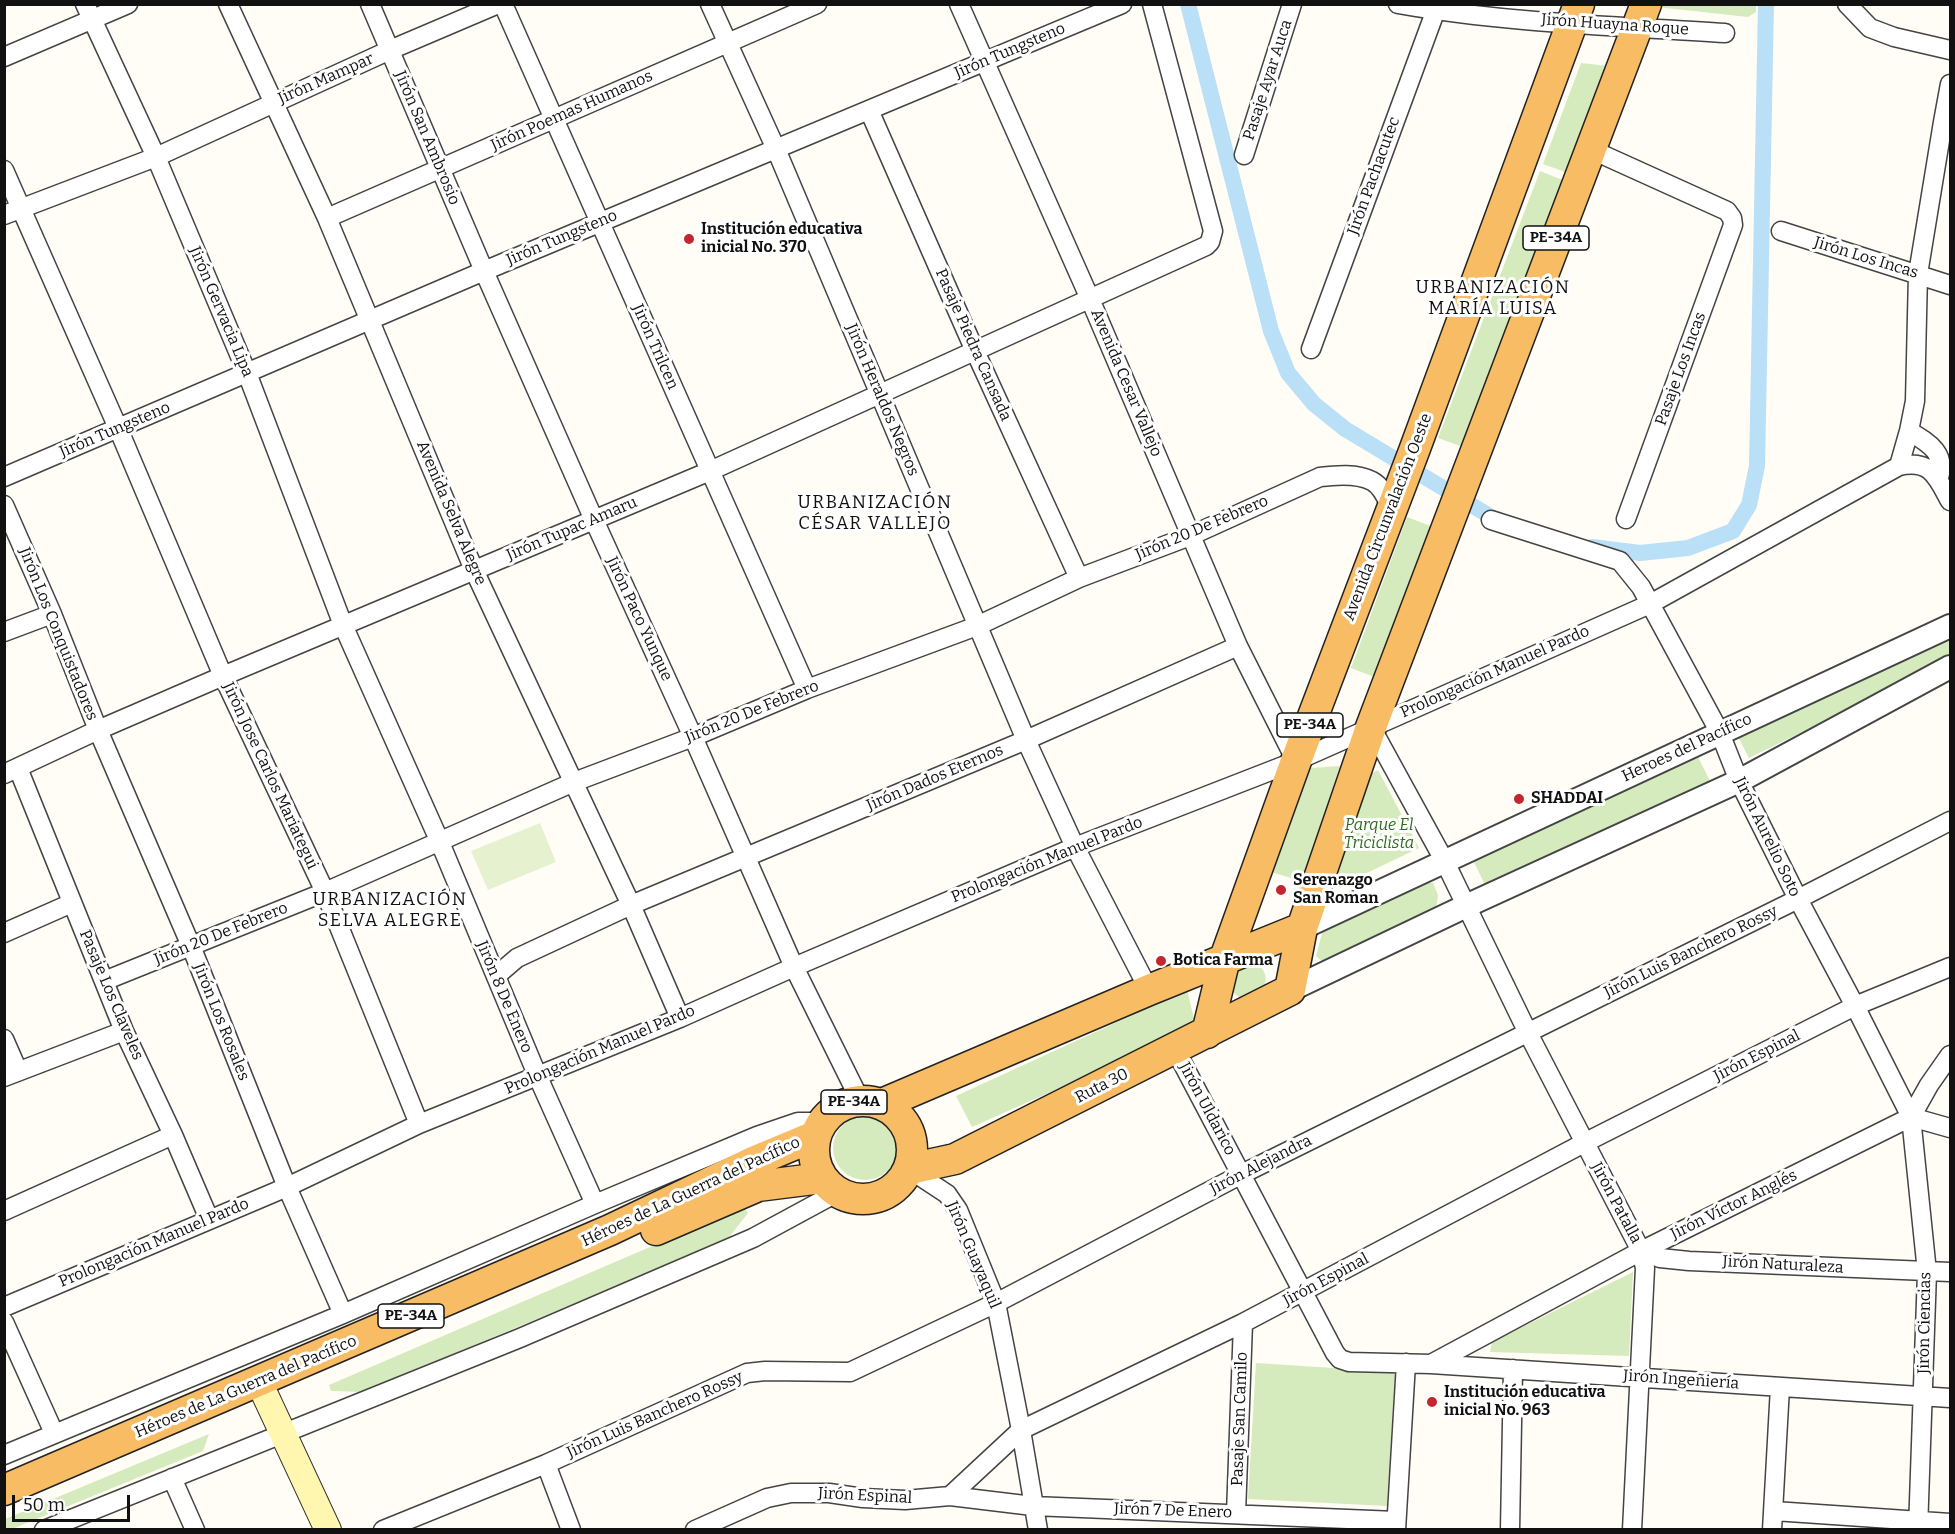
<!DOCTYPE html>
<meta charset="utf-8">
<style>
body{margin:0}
#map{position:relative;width:1955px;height:1534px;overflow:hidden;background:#fffdf5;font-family:Bitter,serif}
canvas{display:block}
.frame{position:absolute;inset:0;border:6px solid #111;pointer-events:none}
.scale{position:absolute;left:12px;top:1495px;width:118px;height:27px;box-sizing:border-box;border:3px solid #111;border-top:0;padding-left:8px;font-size:18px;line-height:21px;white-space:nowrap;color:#111;-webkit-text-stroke:4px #fff;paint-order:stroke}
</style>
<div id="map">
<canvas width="1955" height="1534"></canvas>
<div class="frame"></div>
<div class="scale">50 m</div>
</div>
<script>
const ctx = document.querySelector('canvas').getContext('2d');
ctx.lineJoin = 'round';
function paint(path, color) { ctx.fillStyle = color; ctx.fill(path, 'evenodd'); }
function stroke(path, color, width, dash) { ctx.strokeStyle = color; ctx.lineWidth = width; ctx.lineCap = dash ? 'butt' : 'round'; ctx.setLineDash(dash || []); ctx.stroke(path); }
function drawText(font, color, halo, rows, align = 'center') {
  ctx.font = font + ' Bitter,serif'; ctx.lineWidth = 6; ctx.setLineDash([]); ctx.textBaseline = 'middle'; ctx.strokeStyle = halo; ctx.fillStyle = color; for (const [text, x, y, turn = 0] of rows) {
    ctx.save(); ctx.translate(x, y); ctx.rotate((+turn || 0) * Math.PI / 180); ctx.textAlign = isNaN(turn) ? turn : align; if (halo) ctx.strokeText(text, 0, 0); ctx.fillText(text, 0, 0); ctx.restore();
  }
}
const green = new Path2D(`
 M 1657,5 L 1756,5 L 1756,12 L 1748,17 L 1657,7 Z
 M 1581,63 L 1608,66 L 1568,173 L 1543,164 Z
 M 1540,171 L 1565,181 L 1463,447 L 1438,438 Z
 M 1407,517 L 1433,527 L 1377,678 L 1351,668 Z
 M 1950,633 L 1950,659 L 1749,758 L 1738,737 Z
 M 1696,753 L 1711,783 L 1487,889 L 1473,860 Z
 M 1340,766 L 1301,881 L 1268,871 L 1310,768 Z
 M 1378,770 L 1419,848 L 1342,885 L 1333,880 L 1372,773 Z
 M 1425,883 L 1433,883 L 1438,895 L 1436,909 L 1324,963 L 1316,956 L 1324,926 Z
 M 1255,962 C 1265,969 1268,977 1264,988 L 1244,999 C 1231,994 1229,987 1228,974 Z
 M 1187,990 L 1196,1027 L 972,1127 L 956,1096 Z
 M833 1148a32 32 0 1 1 64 0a32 32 0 1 1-64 0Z
 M 743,1207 L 748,1213 L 727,1240 L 361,1392 L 331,1391 L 329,1385 Z
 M 1633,1272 L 1629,1356 L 1490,1352 L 1492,1342 Z
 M 1256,1363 L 1395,1372 L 1387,1506 L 1248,1499 Z
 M 209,1434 L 203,1451 L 12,1529 L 5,1529 L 5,1519 Z`);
const pitch = new Path2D(`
 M 540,823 L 556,862 L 488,890 L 471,851 Z`);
const canal = new Path2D(`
 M 1188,4 L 1271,331 L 1288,373 L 1314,404 L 1345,429 L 1493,518 L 1504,522
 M 1592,547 L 1640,553 L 1688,548 L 1733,531 L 1749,505 L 1757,466 L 1766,4`);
const minor = new Path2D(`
 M 85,4 L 156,157 L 247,373 L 343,625 L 439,840 L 538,1077 L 595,1204
 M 228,4 L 327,218 L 474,570 L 631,905 L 680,1018
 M 370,4 L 484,271 L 594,520 L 693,737 L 794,967 L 860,1100
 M 503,4 L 807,689
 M 710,4 L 776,149 L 1026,740 L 1075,847 L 1149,990
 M 959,4 L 1090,299 L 1238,646 L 1296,761
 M 1398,4 C 1504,23 1617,26 1725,33
 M 1847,4 L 1870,28 L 1894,37 L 1950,50
 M 4,57 L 128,4
 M 869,110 L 975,351 L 1079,578
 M 1590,149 L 1727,211 L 1732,218 L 1733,225 L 1626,519
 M 1244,155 L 1292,4
 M 4,170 L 118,428 L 223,676 L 325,892 L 419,1124
 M 4,215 L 156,157 L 390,50 L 498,4
 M 327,218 L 817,4
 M 1781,231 L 1950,285
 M 1311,349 L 1438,4
 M 1909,431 C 1929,443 1948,454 1938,480
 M 1899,466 C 1931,459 1937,477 1950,501
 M 4,477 L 484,271 L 1122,4
 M 4,505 L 52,614 L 98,730 L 191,946 L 287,1187 L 343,1314
 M 1491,520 L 1620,561 L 1641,587 L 1720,733 L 1739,781 L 1798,899 L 1855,1006 L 1911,1117 L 1927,1272 L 1918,1530
 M 4,632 L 52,614
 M 1371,727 L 1445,862 L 1528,1033 L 1641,1251 L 1645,1268 L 1632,1530
 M 18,768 L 124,1031 L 173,1135 L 209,1219
 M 4,774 L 98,730 L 223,676 L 710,471 L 1206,246 L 1210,242 L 1213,231 L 1152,4
 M 4,933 L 72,903
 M 496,976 L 517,958 L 631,905 L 1026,740 L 1238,646
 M 104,981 L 325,892 L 574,782 L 693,737 L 807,689 L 977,626 L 1079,578 L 1190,536 L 1320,477 C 1336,475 1357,473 1372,481 C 1382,486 1387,499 1391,508
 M 4,1039 L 18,1071
 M 1175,1049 L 1335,1353 L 1340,1359 L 1349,1362 L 1431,1364 L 1950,1398
 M 4,1077 L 124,1031
 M 1911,1117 L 1950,1128
 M 909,1169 L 947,1194 L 958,1210 L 996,1303 L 1021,1430 L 1038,1530
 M 4,1211 L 173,1135
 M 1641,1251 L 1660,1258 L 1689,1261 L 1950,1272
 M 4,1307 L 287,1187 L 419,1124 L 680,1018 L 794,967 L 1075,847 L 1296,761 L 1650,604 L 1899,466 L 1909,431 L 1915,401 L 1918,274 L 1943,122 L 1950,84
 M 4,1322 L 54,1433
 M 1431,1364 L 1641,1251 L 1911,1117 L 1929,1085 L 1950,1055
 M 4,1455 L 343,1314 L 595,1204 L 757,1136 L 798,1122 L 822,1122
 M 546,1464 L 571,1530
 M 172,1478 L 195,1530
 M 950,1496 L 1033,1506 L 1396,1521
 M 1774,1511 L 1950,1523
 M 1236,1514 L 1243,1323
 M 44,1530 L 520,1338 L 753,1238 L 838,1192
 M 383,1530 L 546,1464 L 747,1373 L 765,1371 L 850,1372 L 996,1303 L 1242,1174 L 1798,899 L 1950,821
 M 695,1530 L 767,1498 L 791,1493 L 829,1493 L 863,1498 L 905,1500 L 950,1496 L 1021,1430 L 1243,1323 L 1584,1143 L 1855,1006 L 1950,967
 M 1396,1530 L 1406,1363
 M 1510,1530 L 1513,1369
 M 1772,1530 L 1780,1387`);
const tertiary = new Path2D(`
 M 1302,928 L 1950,626
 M 1290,990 L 1466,906 L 1739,781 L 1950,667`);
const secondary = new Path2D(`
 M 259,1382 L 328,1530`);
const trunk = new Path2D(`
 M 1207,1033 L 1225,958 L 1296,761 L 1414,451 L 1579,4
 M814 1150a49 49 0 1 1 98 0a49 49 0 1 1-98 0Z
 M 882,1104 L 1149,990 L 1302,928
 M 909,1169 L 955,1159 L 1290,990 L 1302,928 L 1371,727 L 1646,4
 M 656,1230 L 758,1186 L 822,1178
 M 4,1490 L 610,1230 L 755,1161 L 815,1136`);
const markers = [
 [689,239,6,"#c4262e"],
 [1519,799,6,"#c4262e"],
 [1281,890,6,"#c4262e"],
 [1161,961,6,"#c4262e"],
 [1432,1402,6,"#c4262e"]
];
const shields = [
 [1556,238,66],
 [1310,725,66],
 [854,1102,66],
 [411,1316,66]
];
const shieldNames = [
 ["PE-34A",1556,238],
 ["PE-34A",1310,725],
 ["PE-34A",854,1102],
 ["PE-34A",411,1316]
];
const streetNames = [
 ["Jirón Huayna Roque",1615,25,4],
 ["Jirón Tungsteno",1010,51,-23],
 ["Jirón Mampar",326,79,-24],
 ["Pasaje Ayar Auca",1268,80,-72],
 ["Jirón Poemas Humanos",572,111,-24],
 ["Jirón San Ambrosio",427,138,67],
 ["Jirón Pachacutec",1374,176,-70],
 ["Jirón Tungsteno",562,238,-23],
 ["Jirón Los Incas",1866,258,17],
 ["Jirón Gervacia Lipa",221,312,67],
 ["Pasaje Piedra Cansada",973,345,66],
 ["Jirón Trilcen",655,347,66],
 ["Pasaje Los Incas",1681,369,-70],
 ["Avenida Cesar Vallejo",1126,383,67],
 ["Jirón Heraldos Negros",882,400,67],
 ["Jirón Tungsteno",115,430,-23],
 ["Avenida Selva Alegre",451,513,67],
 ["Avenida Circunvalación Oeste",1388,517,-69],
 ["Jirón 20 De Febrero",1202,528,-23],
 ["Jirón Tupac Amaru",572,529,-23],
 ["Jirón Paco Yunque",639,619,65],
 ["Jirón Los Conquistadores",58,634,68],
 ["Prolongación Manuel Pardo",1495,672,-24],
 ["Jirón 20 De Febrero",752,712,-22],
 ["Heroes del Pacífico",1687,748,-25],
 ["Jirón Jose Carlos Mariategui",270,776,65],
 ["Jirón Dados Eternos",935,778,-23],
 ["Jirón Aurelio Soto",1767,837,64],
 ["Prolongación Manuel Pardo",1047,860,-22],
 ["Jirón 20 De Febrero",221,934,-22],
 ["Jirón Luis Banchero Rossy",1691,952,-26],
 ["Pasaje Los Claveles",111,995,67],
 ["Jirón 8 De Enero",504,997,67],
 ["Jirón Los Rosales",221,1022,68],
 ["Prolongación Manuel Pardo",600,1050,-23],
 ["Jirón Espinal",1757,1056,-27],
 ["Ruta 30",1102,1086,-27],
 ["Jirón Uldarico",1207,1109,62],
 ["Jirón Alejandra",1261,1165,-27],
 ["Héroes de La Guerra del Pacífico",691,1192,-25],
 ["Jirón Patalla",1616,1203,62],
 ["Jirón Víctor Anglés",1734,1205,-26],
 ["Prolongación Manuel Pardo",154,1243,-23],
 ["Jirón Guayaquil",973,1255,67],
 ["Jirón Naturaleza",1783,1265,3],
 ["Jirón Espinal",1326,1280,-28],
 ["Jirón Ciencias",1925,1323,-89],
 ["Jirón Ingeñiería",1681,1380,4],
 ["Héroes de La Guerra del Pacífico",246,1387,-23],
 ["Jirón Luis Banchero Rossy",655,1415,-24],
 ["Pasaje San Camilo",1240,1419,-88],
 ["Jirón Espinal",865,1496,3],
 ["Jirón 7 De Enero",1173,1511,2]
];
const poiNames = [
 ["Institución educativa",701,230],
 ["inicial No. 370",701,248],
 ["SHADDAI",1531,799],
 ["Serenazgo",1293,881],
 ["San Roman",1293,899],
 ["Botica Farma",1173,961],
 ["Institución educativa",1444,1393],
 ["inicial No. 963",1444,1411]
];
const parkNames = [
 ["Parque El",1379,826],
 ["Triciclista",1379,844]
];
const neighbourhoodNames = [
 ["URBANIZACIÓN",1493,288],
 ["MARÍA LUISA",1493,309],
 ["URBANIZACIÓN",875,503],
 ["CÉSAR VALLEJO",875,524],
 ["URBANIZACIÓN",390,900],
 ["SELVA ALEGRE",390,921]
];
paint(green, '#d5ebbd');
paint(pitch, '#e6f2cf');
stroke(canal, '#b9e0f7', 16);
stroke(minor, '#444', 21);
stroke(tertiary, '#444', 26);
stroke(secondary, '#333', 28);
stroke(trunk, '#222', 33);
stroke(minor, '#fff', 18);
stroke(tertiary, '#fff', 22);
stroke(secondary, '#fff6b0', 26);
stroke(trunk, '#f7bc64', 30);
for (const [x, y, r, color] of markers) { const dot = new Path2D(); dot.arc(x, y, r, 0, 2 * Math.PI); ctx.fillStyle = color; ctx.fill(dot); stroke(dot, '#fff', 2); }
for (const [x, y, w] of shields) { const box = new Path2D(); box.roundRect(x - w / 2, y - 12, w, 24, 4.5); ctx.fillStyle = '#fff'; ctx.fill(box); stroke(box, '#111', 1.5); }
drawText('bold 15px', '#111', null, shieldNames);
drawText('16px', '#111', '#fff', streetNames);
drawText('bold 16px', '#111', '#fff', poiNames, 'left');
drawText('italic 16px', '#2f6b1f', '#fff', parkNames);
ctx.letterSpacing = '1.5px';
drawText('18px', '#111', '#fff', neighbourhoodNames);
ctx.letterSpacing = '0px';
</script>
